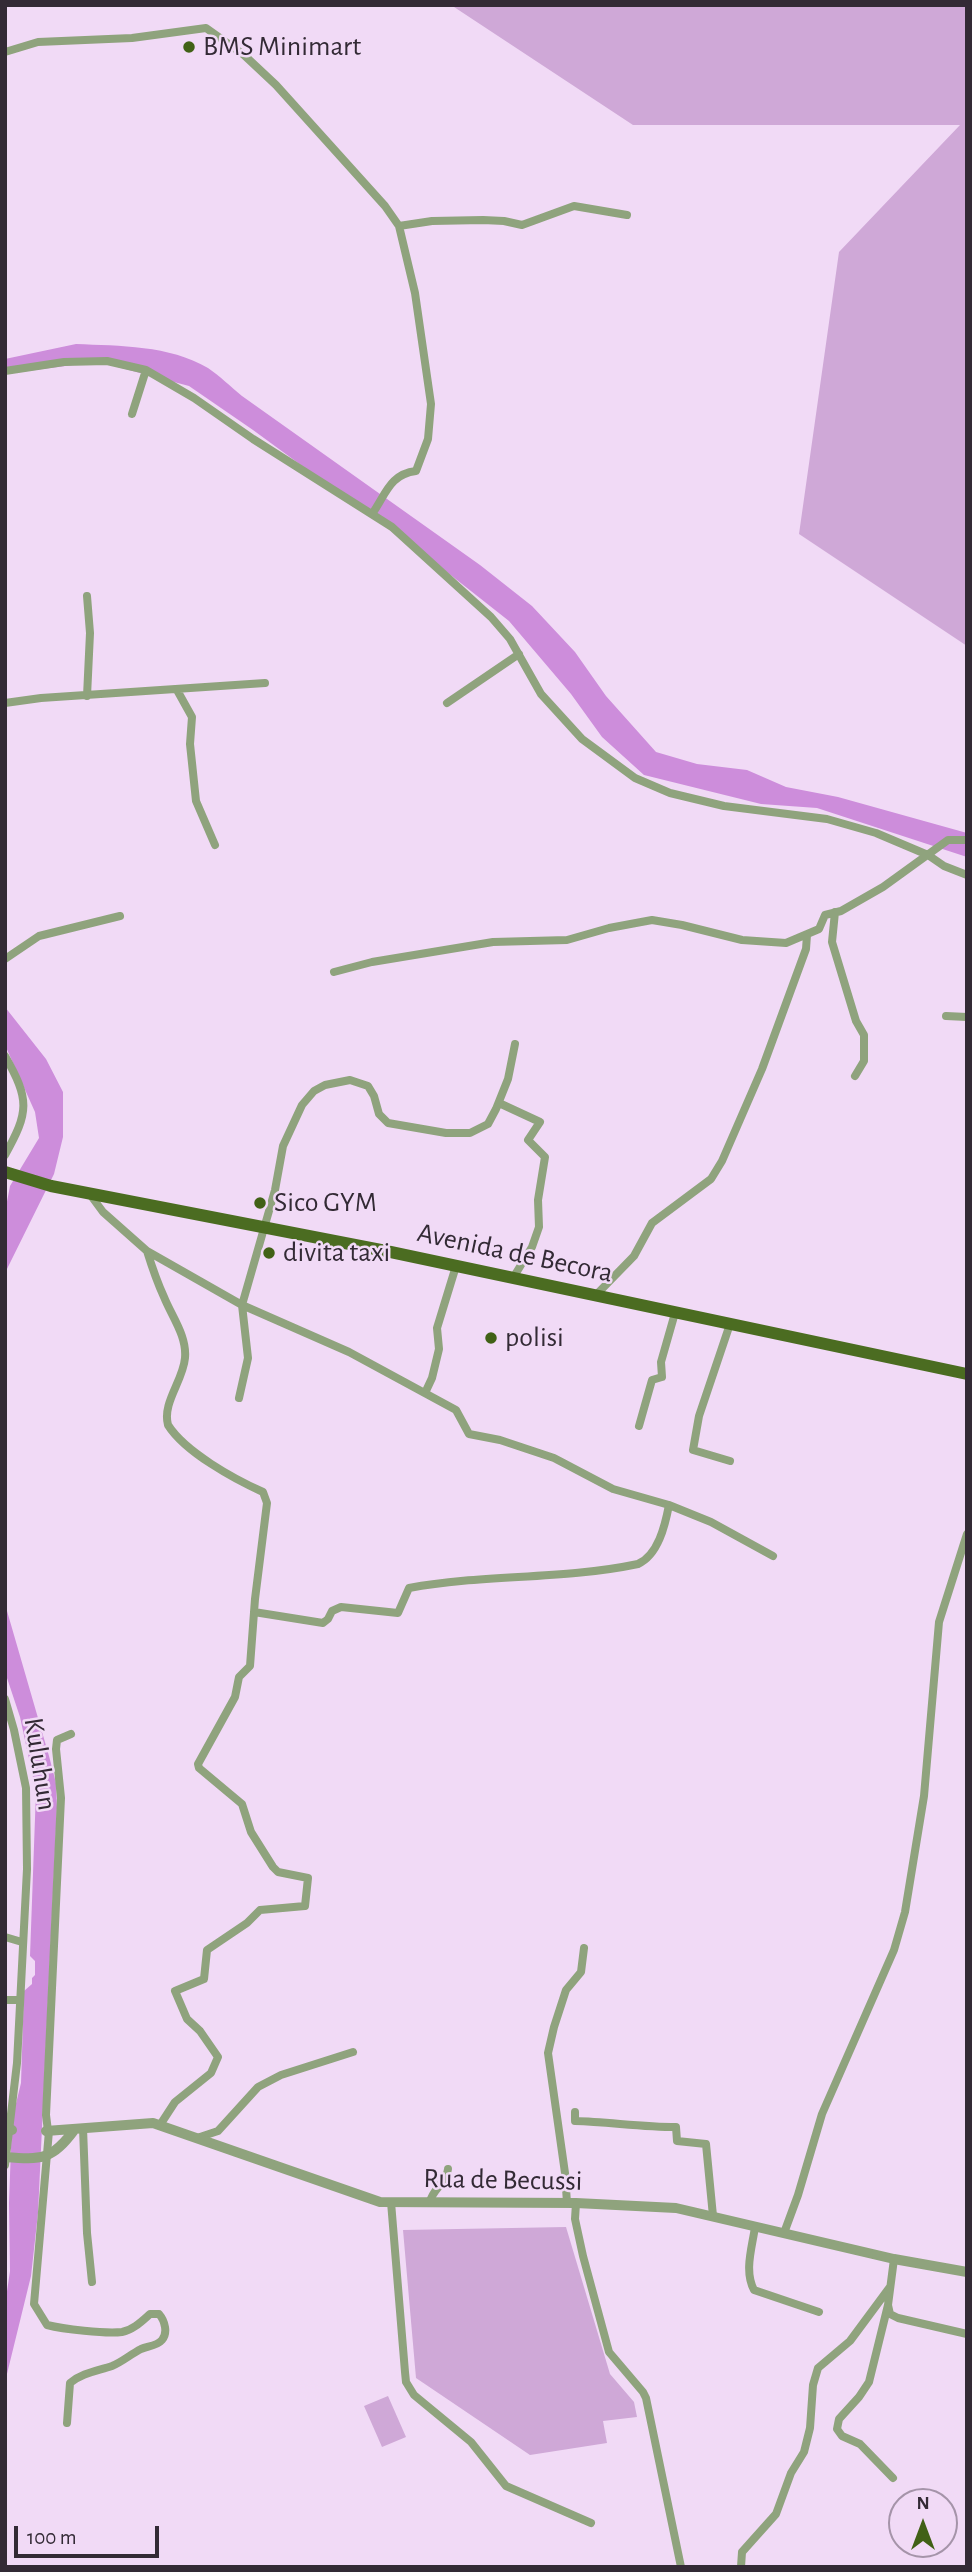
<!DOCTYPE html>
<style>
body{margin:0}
#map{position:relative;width:972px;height:2572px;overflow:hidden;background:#f1daf6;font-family:"Alegreya Sans",sans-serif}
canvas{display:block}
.frame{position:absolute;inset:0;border:7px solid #332a35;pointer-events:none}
.north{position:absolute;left:888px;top:2488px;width:70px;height:70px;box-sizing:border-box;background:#f1daf6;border:2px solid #a594a9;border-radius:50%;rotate:0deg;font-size:19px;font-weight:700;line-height:28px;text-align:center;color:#332a35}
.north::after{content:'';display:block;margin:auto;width:24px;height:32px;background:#416116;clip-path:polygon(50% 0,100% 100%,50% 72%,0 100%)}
.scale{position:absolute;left:14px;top:2526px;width:145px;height:32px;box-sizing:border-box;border:4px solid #332a35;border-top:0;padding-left:9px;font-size:21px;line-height:24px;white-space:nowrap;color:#332a35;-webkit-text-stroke:5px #f1daf6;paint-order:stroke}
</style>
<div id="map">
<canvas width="972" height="2572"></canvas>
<div class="frame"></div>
<div class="north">N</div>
<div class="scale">100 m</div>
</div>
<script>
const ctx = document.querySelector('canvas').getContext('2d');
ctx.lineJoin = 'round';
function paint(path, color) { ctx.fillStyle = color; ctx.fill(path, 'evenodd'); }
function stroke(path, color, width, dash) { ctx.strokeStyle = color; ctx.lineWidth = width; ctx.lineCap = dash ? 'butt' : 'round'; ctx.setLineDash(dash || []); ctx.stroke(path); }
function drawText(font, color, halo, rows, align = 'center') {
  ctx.font = font + ' "Alegreya Sans",sans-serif'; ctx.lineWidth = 5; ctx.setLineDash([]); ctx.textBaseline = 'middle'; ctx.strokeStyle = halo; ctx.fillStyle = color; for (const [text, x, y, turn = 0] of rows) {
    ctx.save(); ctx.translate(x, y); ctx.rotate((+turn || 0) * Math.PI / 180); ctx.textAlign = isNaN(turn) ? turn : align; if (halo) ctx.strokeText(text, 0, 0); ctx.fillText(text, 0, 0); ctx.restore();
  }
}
const green = new Path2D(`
 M 451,5 L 967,5 L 967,646 L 799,534 L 839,252 L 960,125 L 633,125 Z
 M 566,2227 L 610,2374 L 634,2402 L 637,2417 L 603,2421 L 607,2443 L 530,2455 L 416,2378 L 403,2230 Z
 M 388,2396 L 406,2437 L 382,2447 L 364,2406 Z`);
const water = new Path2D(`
 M 76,344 C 120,346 169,345 208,368 C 220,376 231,387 242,396 L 480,565 L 532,606 L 575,652 L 606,696 L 656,752 L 697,764 L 747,770 L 786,787 L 838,797 L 967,833 L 967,857 L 817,808 L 761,804 L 644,775 L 602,737 L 571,694 L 509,621 L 443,569 L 253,430 L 189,386 L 110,365 L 88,363 L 5,374 L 5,359 Z
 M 5,1007 L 46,1059 L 63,1092 L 63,1137 L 54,1174 L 5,1273 L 5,1212 L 10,1186 L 39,1138 L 35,1112 L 5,1045 Z
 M 5,1604 L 49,1756 L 56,1783 L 57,1807 L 38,2213 L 31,2276 L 5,2382 L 5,2305 L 10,2271 L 9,2203 L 12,2120 L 21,2083 L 24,1991 L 32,1984 L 32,1978 L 35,1975 L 35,1961 L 30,1956 L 36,1791 L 20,1717 L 5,1672 Z`);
const minor = new Path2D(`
 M 5,52 L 38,42 L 132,38 L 206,28 L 244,55 L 276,85 L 385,206 L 399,226 L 415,293 L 431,404 L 428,439 L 416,471 C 390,474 386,494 372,514
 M 399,226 L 432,221 L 483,220 L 504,221 L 522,225 L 574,206 L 627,215
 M 5,371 L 64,362 L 107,361 L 146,370 L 194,398 L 253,439 L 392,527 L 491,617 L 510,639 L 541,694 L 582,739 L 635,778 L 670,793 L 724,806 L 827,819 L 876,833 L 928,855 L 944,866 L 967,875
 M 132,414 L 146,370
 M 177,690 L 192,717 L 190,744 L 196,801 L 215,845
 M 87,696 L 90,633 L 87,596
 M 5,703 L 41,698 L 265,683
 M 447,703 L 519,654
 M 835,912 L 832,942 L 856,1021 L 864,1035 L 864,1061 L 855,1076
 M 5,959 L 39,936 L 120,916
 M 334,972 L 372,962 L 493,942 L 567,940 L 609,928 L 652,920 L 682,925 L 742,940 L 786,943 L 819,929 L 825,915 L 841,911 L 883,887 L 948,840 L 967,840
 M 946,1016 L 967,1017
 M 5,1056 C 30,1100 29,1112 5,1155
 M 499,1103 L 540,1122 L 528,1140 L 545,1157 L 538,1200 L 539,1227 L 532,1247 L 513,1278
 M 89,1193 L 103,1212 L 147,1251 L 242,1305 L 349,1352 L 456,1410 L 469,1434 L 500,1440 L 554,1458 L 613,1489 L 669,1505 L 711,1522 L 773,1556
 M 147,1251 C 152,1267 157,1282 164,1297 C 172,1317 187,1336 185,1358 C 183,1381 162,1403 168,1425 C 185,1452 234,1479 263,1492 L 267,1503 L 255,1599 L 250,1666 L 239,1677 L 235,1697 L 198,1764 L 199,1768 L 242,1804 L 251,1832 L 273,1867 L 278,1872 L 308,1878 L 305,1906 L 260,1910 L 247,1923 L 207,1950 L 204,1979 L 175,1991 L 187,2019 L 200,2031 L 218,2057 L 211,2073 L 175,2102 L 160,2125
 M 595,1296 L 634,1256 L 652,1223 L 711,1179 L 722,1161 L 762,1069 L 806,949 L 807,935
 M 425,1393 L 432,1378 L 439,1349 L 437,1328 L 456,1266
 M 239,1398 L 248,1358 L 242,1305 L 275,1190 L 283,1146 L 302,1105 L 314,1091 L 325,1085 L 350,1080 L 368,1086 L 374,1096 L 379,1114 L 388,1123 L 446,1133 L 470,1133 L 488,1124 L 496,1109 L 508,1079 L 515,1044
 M 639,1426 L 652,1380 L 662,1377 L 661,1362 L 675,1313
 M 730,1461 L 693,1450 L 699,1416 L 730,1324
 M 254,1612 L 323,1623 L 328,1619 L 332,1611 L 341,1607 L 398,1613 L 409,1588 C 485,1574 562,1580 638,1564 C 658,1555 665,1526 669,1505
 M 5,1699 L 14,1730 L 26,1788 L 27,1869 L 17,2063 L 5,2165
 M 5,1937 L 22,1942
 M 5,2000 L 19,2000
 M 575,2112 L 575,2121 C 609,2122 642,2127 676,2127 L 677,2141 L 706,2144 L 713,2216
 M 83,2128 L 87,2233 L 92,2282
 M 48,2131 L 46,2115 L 61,1798 L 56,1749 L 57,1740 L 71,1734
 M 49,2131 L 34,2304 L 47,2325 C 63,2329 105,2334 122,2332 C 133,2330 142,2321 150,2314 L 159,2314 C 165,2321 168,2333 162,2340 C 157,2346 148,2346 141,2349 C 131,2354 122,2362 112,2366 C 97,2371 82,2373 70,2383 L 67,2423
 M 197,2138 L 218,2131 L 258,2087 L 281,2075 L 353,2052
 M 391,2202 L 405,2372 L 406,2382 L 414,2395 L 471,2442 L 506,2486 L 591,2523
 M 430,2202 C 432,2189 447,2183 448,2169
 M 567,2203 L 565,2173 L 548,2053 L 554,2027 L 566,1990 L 581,1972 L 584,1948
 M 576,2203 L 575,2219 L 583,2256 L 609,2352 L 643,2392 L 646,2398 L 681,2567
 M 755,2227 C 752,2248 744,2271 754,2290 L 819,2312
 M 784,2233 L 798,2195 L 822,2114 L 894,1950 L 905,1912 L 924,1796 L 939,1622 L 967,1534
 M 894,2259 L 888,2305 L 890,2314 L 898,2318 L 967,2334
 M 888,2305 L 869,2382 L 859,2397 L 839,2419 L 837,2429 L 842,2436 L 860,2444 L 893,2478
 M 741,2567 L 742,2552 L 776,2514 L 791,2473 L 804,2452 L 810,2428 L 813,2385 L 818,2368 L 850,2341 L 890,2287`);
const tertiary = new Path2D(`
 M 5,2130 L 12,2130
 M 46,2131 L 153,2123 L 380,2202 L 576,2203 L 676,2208 L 894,2259 L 967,2272
 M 5,2157 C 42,2160 52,2160 75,2129`);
const primary = new Path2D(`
 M 5,1172 L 51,1186 L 386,1251 L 967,1374`);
const markers = [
 [189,47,7,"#416116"],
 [260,1203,7,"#416116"],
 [269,1253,7,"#416116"],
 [491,1338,7,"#416116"]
];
const poiNames = [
 ["BMS Minimart",203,47],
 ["Sico GYM",274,1203],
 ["divita taxi",283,1253],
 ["polisi",505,1338]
];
const streetNames = [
 ["Avenida de Becora",515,1253,12],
 ["Kuluhun",40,1764,81],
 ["Rua de Becussi",503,2180,1]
];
paint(green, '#cfa8d7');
paint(water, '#cd8ddb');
stroke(minor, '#8fa37d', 8);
stroke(tertiary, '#8fa37d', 10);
stroke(primary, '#4b6c21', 12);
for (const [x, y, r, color] of markers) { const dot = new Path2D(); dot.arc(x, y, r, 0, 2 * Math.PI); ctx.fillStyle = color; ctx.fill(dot); stroke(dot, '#f1daf6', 2.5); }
drawText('28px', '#332a35', '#f1daf6', poiNames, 'left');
drawText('28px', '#332a35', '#f1daf6', streetNames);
</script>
